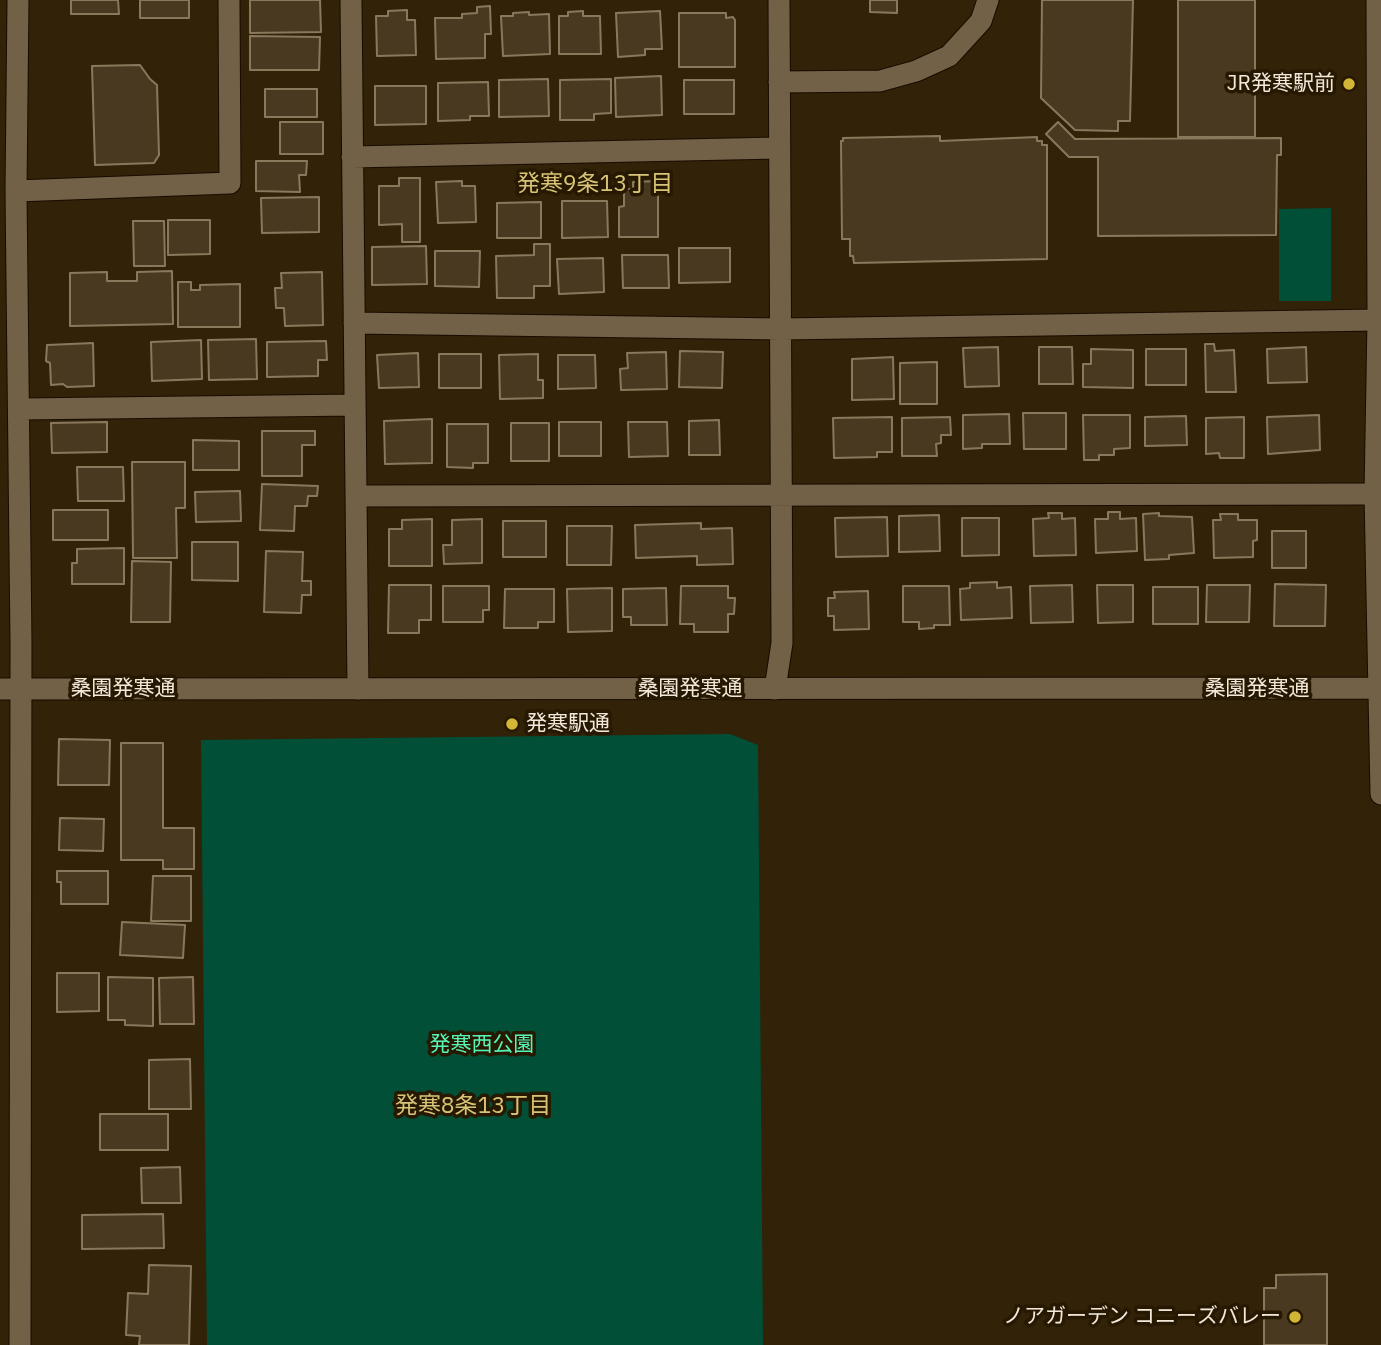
<!DOCTYPE html>
<meta charset="utf-8">
<style>
body{margin:0}
canvas{display:block;background:#312208}
</style>
<canvas width="1381" height="1345"></canvas>
<script>
const ctx = document.querySelector('canvas').getContext('2d');
ctx.lineJoin = 'round';
function paint(path, color) { ctx.fillStyle = color; ctx.fill(path, 'evenodd'); }
function stroke(path, color, width, dash) { ctx.strokeStyle = color; ctx.lineWidth = width; ctx.lineCap = dash ? 'butt' : 'round'; ctx.setLineDash(dash || []); ctx.stroke(path); }
function drawText(font, color, halo, rows, align = 'center') {
  ctx.font = font + ' "IBM Plex Sans","Noto Sans JP",sans-serif'; ctx.lineWidth = 7; ctx.setLineDash([]); ctx.textBaseline = 'middle'; ctx.strokeStyle = halo; ctx.fillStyle = color; for (const [text, x, y, turn = 0] of rows) {
    ctx.save(); ctx.translate(x, y); ctx.rotate((+turn || 0) * Math.PI / 180); ctx.textAlign = isNaN(turn) ? turn : align; if (halo) ctx.strokeText(text, 0, 0); ctx.fillText(text, 0, 0); ctx.restore();
  }
}
const green = new Path2D(`
 M 1331,208 L 1331,301 L 1279,301 L 1279,209 Z
 M 730,734 L 758,745 L 763,1345 L 207,1345 L 201,740 Z`);
const building = new Path2D(`
 M 71,0 L 118,0 L 119,14 L 71,14 Z
 M 140,0 L 189,0 L 189,18 L 140,18 Z
 M 250,0 L 320,0 L 321,32 L 250,33 Z
 M 870,0 L 897,0 L 897,13 L 870,12 Z
 M 1042,0 L 1133,0 L 1130,121 L 1118,121 L 1118,131 L 1075,130 L 1041,98 Z
 M 1178,0 L 1255,0 L 1255,137 L 1178,137 Z
 M 490,6 L 491,34 L 485,34 L 485,58 L 436,59 L 435,18 L 462,18 L 462,14 L 477,13 L 477,7 Z
 M 407,10 L 407,20 L 415,20 L 416,55 L 377,56 L 376,16 L 388,16 L 388,11 Z
 M 583,11 L 583,16 L 600,16 L 601,54 L 559,54 L 559,16 L 568,16 L 568,12 Z
 M 660,11 L 662,49 L 645,49 L 645,55 L 618,57 L 616,13 Z
 M 529,12 L 529,15 L 549,14 L 550,54 L 503,56 L 501,16 L 513,16 L 513,13 Z
 M 679,13 L 726,13 L 726,18 L 733,17 L 735,20 L 735,67 L 679,67 Z
 M 250,36 L 320,37 L 319,70 L 250,70 Z
 M 140,65 L 150,79 L 157,85 L 159,155 L 154,163 L 95,165 L 92,66 Z
 M 661,76 L 662,115 L 616,117 L 615,78 Z
 M 548,79 L 549,116 L 499,117 L 499,80 Z
 M 611,79 L 611,113 L 594,114 L 594,120 L 560,120 L 560,80 Z
 M 684,80 L 734,80 L 734,114 L 684,114 Z
 M 488,82 L 489,116 L 470,116 L 470,120 L 438,121 L 438,83 Z
 M 375,86 L 426,86 L 426,124 L 375,125 Z
 M 265,89 L 317,89 L 317,117 L 265,117 Z
 M 280,122 L 323,122 L 323,154 L 280,154 Z
 M 1058,122 L 1075,139 L 1281,138 L 1281,155 L 1277,155 L 1276,235 L 1098,236 L 1098,157 L 1069,157 L 1046,134 Z
 M 940,136 L 940,141 L 1037,137 L 1037,141 L 1042,141 L 1042,145 L 1047,145 L 1047,259 L 854,263 L 853,256 L 850,256 L 850,239 L 842,239 L 841,141 L 843,141 L 843,138 Z
 M 256,161 L 307,161 L 306,175 L 299,175 L 300,192 L 256,191 Z
 M 399,178 L 420,178 L 420,242 L 402,242 L 402,224 L 379,225 L 379,186 L 399,186 Z
 M 462,181 L 462,186 L 475,186 L 476,222 L 438,223 L 436,182 Z
 M 658,181 L 658,237 L 619,237 L 619,207 L 624,206 L 624,189 L 633,189 L 633,182 Z
 M 319,197 L 319,232 L 262,233 L 261,198 Z
 M 562,201 L 607,201 L 608,237 L 562,238 Z
 M 541,202 L 541,238 L 497,238 L 497,203 Z
 M 168,220 L 210,220 L 210,254 L 168,255 Z
 M 133,221 L 164,221 L 165,266 L 134,266 Z
 M 534,244 L 550,244 L 550,286 L 534,286 L 534,298 L 497,298 L 496,256 L 534,255 Z
 M 426,246 L 427,284 L 372,285 L 372,247 Z
 M 679,248 L 730,248 L 730,282 L 679,283 Z
 M 435,251 L 480,251 L 479,287 L 435,286 Z
 M 622,255 L 668,255 L 669,288 L 623,288 Z
 M 603,258 L 604,292 L 559,294 L 557,259 Z
 M 172,271 L 173,324 L 70,326 L 70,273 L 107,272 L 107,281 L 137,281 L 137,272 Z
 M 322,272 L 323,325 L 285,326 L 284,308 L 276,308 L 275,288 L 282,288 L 281,273 Z
 M 178,282 L 191,282 L 191,290 L 200,290 L 200,285 L 240,284 L 240,327 L 178,327 Z
 M 256,339 L 257,379 L 209,380 L 208,340 Z
 M 201,340 L 202,379 L 152,381 L 151,342 Z
 M 326,341 L 327,360 L 318,360 L 318,376 L 267,377 L 267,342 Z
 M 93,343 L 94,386 L 67,387 L 63,384 L 51,385 L 50,363 L 46,361 L 47,345 Z
 M 1205,344 L 1214,344 L 1215,351 L 1234,350 L 1236,392 L 1206,392 Z
 M 998,347 L 999,386 L 965,387 L 963,348 Z
 M 1039,347 L 1072,347 L 1073,384 L 1039,384 Z
 M 1306,347 L 1307,382 L 1268,383 L 1267,349 Z
 M 1091,349 L 1133,350 L 1133,388 L 1083,387 L 1083,364 L 1091,364 Z
 M 1146,349 L 1186,349 L 1186,385 L 1146,385 Z
 M 680,351 L 723,352 L 722,388 L 679,387 Z
 M 666,352 L 667,389 L 621,390 L 620,369 L 628,368 L 627,353 Z
 M 418,353 L 419,387 L 379,388 L 377,355 Z
 M 439,354 L 481,354 L 481,388 L 439,388 Z
 M 538,354 L 538,380 L 543,380 L 543,398 L 500,399 L 499,355 Z
 M 558,355 L 595,355 L 596,388 L 558,389 Z
 M 893,357 L 894,399 L 852,400 L 852,359 Z
 M 937,362 L 937,404 L 900,404 L 900,363 Z
 M 1023,413 L 1066,413 L 1066,449 L 1024,449 Z
 M 1009,414 L 1010,444 L 982,444 L 982,448 L 963,449 L 963,415 Z
 M 1083,415 L 1130,415 L 1130,448 L 1114,449 L 1114,455 L 1099,455 L 1099,460 L 1084,460 Z
 M 1319,415 L 1320,450 L 1268,454 L 1267,417 Z
 M 1186,416 L 1187,445 L 1145,446 L 1145,417 Z
 M 892,417 L 892,452 L 877,452 L 877,457 L 834,458 L 833,418 Z
 M 950,417 L 951,435 L 941,435 L 941,443 L 936,444 L 937,456 L 902,456 L 902,418 Z
 M 1244,417 L 1244,458 L 1220,458 L 1219,453 L 1206,454 L 1206,418 Z
 M 432,419 L 432,463 L 385,464 L 384,421 Z
 M 719,420 L 720,455 L 689,455 L 689,421 Z
 M 107,422 L 107,452 L 52,453 L 51,423 Z
 M 559,422 L 601,422 L 601,456 L 559,456 Z
 M 628,422 L 667,422 L 668,456 L 629,457 Z
 M 511,423 L 549,423 L 549,461 L 511,461 Z
 M 447,424 L 488,424 L 488,463 L 473,463 L 473,468 L 447,467 Z
 M 262,431 L 315,431 L 315,445 L 302,445 L 302,476 L 262,476 Z
 M 193,440 L 239,441 L 239,470 L 193,470 Z
 M 132,462 L 185,462 L 185,508 L 176,508 L 177,558 L 133,558 Z
 M 77,467 L 123,467 L 124,501 L 78,501 Z
 M 262,484 L 318,486 L 317,496 L 308,496 L 307,506 L 295,506 L 294,531 L 260,530 Z
 M 240,491 L 241,521 L 196,522 L 195,492 Z
 M 53,510 L 108,510 L 108,540 L 53,540 Z
 M 1108,512 L 1120,512 L 1120,519 L 1136,518 L 1137,551 L 1096,553 L 1095,519 L 1108,519 Z
 M 1048,513 L 1062,513 L 1062,519 L 1075,518 L 1076,555 L 1034,556 L 1033,519 L 1049,518 Z
 M 1159,513 L 1159,516 L 1192,517 L 1194,553 L 1169,555 L 1169,559 L 1145,560 L 1143,514 Z
 M 1220,514 L 1238,514 L 1238,520 L 1257,520 L 1257,540 L 1253,541 L 1253,557 L 1214,558 L 1213,520 L 1221,520 Z
 M 939,515 L 940,551 L 899,552 L 899,516 Z
 M 887,517 L 888,556 L 836,557 L 835,518 Z
 M 962,518 L 999,518 L 999,555 L 962,556 Z
 M 432,519 L 432,566 L 389,566 L 389,529 L 402,529 L 402,520 Z
 M 482,519 L 482,563 L 444,564 L 443,545 L 452,545 L 452,520 Z
 M 503,521 L 546,521 L 546,557 L 503,557 Z
 M 701,523 L 701,529 L 732,528 L 733,564 L 697,565 L 697,556 L 636,558 L 635,525 Z
 M 567,526 L 612,526 L 611,565 L 567,565 Z
 M 1272,531 L 1306,531 L 1306,568 L 1272,568 Z
 M 192,542 L 238,542 L 238,581 L 192,580 Z
 M 124,548 L 124,584 L 72,584 L 72,563 L 77,563 L 77,549 Z
 M 266,551 L 303,552 L 302,581 L 311,581 L 311,595 L 302,595 L 301,613 L 264,612 Z
 M 132,561 L 171,562 L 170,622 L 131,622 Z
 M 997,582 L 997,588 L 1011,587 L 1012,618 L 961,620 L 960,589 L 970,588 L 970,583 Z
 M 1275,584 L 1326,585 L 1325,626 L 1274,626 Z
 M 389,585 L 431,585 L 431,620 L 419,620 L 419,633 L 388,633 Z
 M 1072,585 L 1073,622 L 1031,623 L 1030,586 Z
 M 1097,585 L 1133,585 L 1133,622 L 1098,623 Z
 M 1207,585 L 1250,585 L 1249,622 L 1206,622 Z
 M 443,586 L 489,586 L 489,610 L 483,610 L 483,622 L 443,622 Z
 M 681,586 L 728,586 L 728,598 L 735,598 L 734,614 L 728,614 L 728,632 L 694,632 L 694,624 L 680,624 Z
 M 903,586 L 949,586 L 950,625 L 934,625 L 934,628 L 919,629 L 919,622 L 903,622 Z
 M 1153,587 L 1198,587 L 1198,624 L 1153,624 Z
 M 612,588 L 612,631 L 568,632 L 567,589 Z
 M 666,588 L 667,625 L 631,625 L 631,617 L 623,617 L 623,589 Z
 M 505,589 L 554,589 L 554,622 L 538,622 L 538,628 L 504,628 Z
 M 868,591 L 869,629 L 834,630 L 834,616 L 828,616 L 828,598 L 835,598 L 834,592 Z
 M 59,739 L 110,740 L 109,785 L 58,785 Z
 M 121,743 L 163,743 L 163,828 L 194,828 L 194,869 L 163,869 L 163,860 L 121,860 Z
 M 60,818 L 104,819 L 103,851 L 59,850 Z
 M 57,871 L 108,871 L 108,904 L 61,904 L 61,882 L 57,882 Z
 M 153,876 L 191,876 L 191,921 L 151,921 Z
 M 122,922 L 185,925 L 183,958 L 120,955 Z
 M 57,973 L 99,973 L 99,1011 L 57,1012 Z
 M 108,977 L 153,978 L 153,1026 L 125,1025 L 125,1020 L 108,1020 Z
 M 193,977 L 194,1024 L 160,1024 L 159,978 Z
 M 190,1059 L 191,1109 L 149,1109 L 149,1060 Z
 M 100,1114 L 168,1114 L 168,1150 L 100,1150 Z
 M 180,1167 L 181,1203 L 142,1203 L 141,1168 Z
 M 163,1214 L 164,1248 L 82,1249 L 82,1215 Z
 M 149,1265 L 191,1266 L 189,1345 L 139,1345 L 140,1336 L 126,1335 L 128,1293 L 148,1294 Z
 M 1327,1274 L 1327,1345 L 1264,1345 L 1264,1288 L 1276,1288 L 1276,1275 Z`);
const minor = new Path2D(`
 M 18,0 L 16,191 L 21,644 L 20,1345
 M 351,0 L 358,689
 M 779,82 L 880,81 L 916,71 L 949,56 L 981,21 L 988,0
 M 352,157 L 778,148
 M 16,191 L 230,183 L 229,0
 M 354,323 L 782,329 L 1378,320
 M 20,409 L 355,405
 M 356,496 L 1375,494
 M 775,689 L 782,643 L 779,0`);
const tertiary = new Path2D(`
 M 1377,0 L 1378,320 L 1375,494 L 1381,794
 M 0,689 L 1381,688`);
const markers = [
 [1349,84,7,"#d3b635"],
 [512,724,7,"#d3b635"],
 [1295,1317,7,"#d3b635"]
];
const poiNames = [
 ["JR発寒駅前",1335,84],
 ["発寒駅通",526,724,"left"],
 ["ノアガーデン コニーズバレー",1281,1317]
];
const streetNames = [
 ["桑園発寒通",123,689],
 ["桑園発寒通",690,689],
 ["桑園発寒通",1257,689]
];
const parkNames = [
 ["発寒西公園",482,1045]
];
const neighbourhoodNames = [
 ["発寒9条13丁目",595,184],
 ["発寒8条13丁目",473,1106]
];
paint(green, '#014f36');
paint(building, '#493920');
stroke(building, '#8a785d', 2);
stroke(minor, '#180b00', 23);
stroke(tertiary, '#180b00', 23);
stroke(minor, '#726146', 21);
stroke(tertiary, '#726146', 21);
for (const [x, y, r, color] of markers) { const dot = new Path2D(); dot.arc(x, y, r, 0, 2 * Math.PI); ctx.fillStyle = color; ctx.fill(dot); stroke(dot, '#271801', 2.5); }
drawText('21px', '#f2e8da', '#271801', poiNames, 'right');
drawText('21px', '#f2e8da', '#271801', streetNames);
drawText('21px', '#58f5b8', '#271801', parkNames);
drawText('23px', '#d7c477', '#271801', neighbourhoodNames);
</script>
